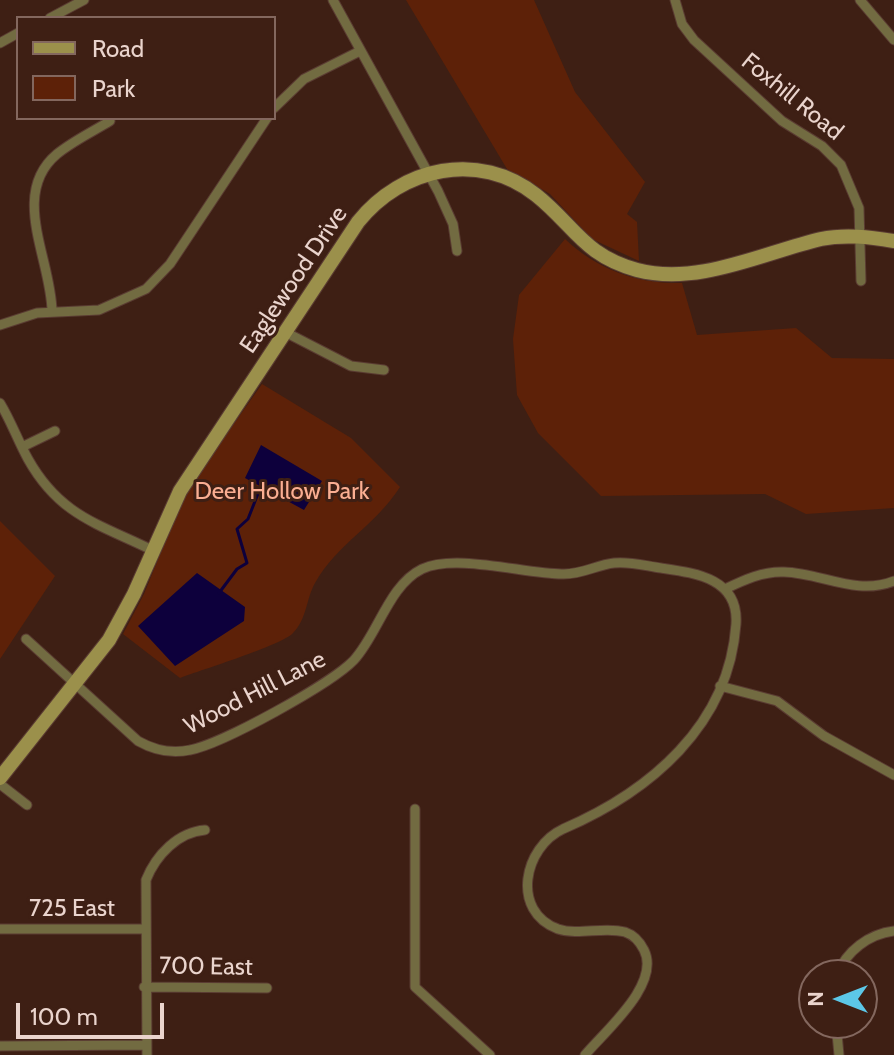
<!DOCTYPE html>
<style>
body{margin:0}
#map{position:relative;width:894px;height:1055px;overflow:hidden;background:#3e1f14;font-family:Cabin,sans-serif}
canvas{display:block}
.legend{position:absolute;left:16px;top:16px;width:260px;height:104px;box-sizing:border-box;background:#3e1f14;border:2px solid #83675e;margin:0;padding:10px 14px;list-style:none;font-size:24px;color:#ead4cd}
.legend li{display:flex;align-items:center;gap:16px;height:40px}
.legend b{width:40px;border:2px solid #83675e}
.north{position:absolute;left:798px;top:959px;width:80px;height:80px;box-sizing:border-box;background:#3e1f14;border:2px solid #83675e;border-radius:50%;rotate:270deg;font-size:22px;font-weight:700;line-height:32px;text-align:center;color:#ead4cd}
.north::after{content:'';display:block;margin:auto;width:28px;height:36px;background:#5cc7e7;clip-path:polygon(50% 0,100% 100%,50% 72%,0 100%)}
.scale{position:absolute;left:16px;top:1003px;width:148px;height:36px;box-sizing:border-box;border:4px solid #ead4cd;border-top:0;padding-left:10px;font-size:24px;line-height:28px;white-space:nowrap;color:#ead4cd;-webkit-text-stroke:6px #3e1f14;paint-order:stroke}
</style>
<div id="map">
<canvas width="894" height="1055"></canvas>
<ul class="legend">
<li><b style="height:10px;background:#9b904b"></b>Road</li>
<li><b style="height:22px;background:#5d2108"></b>Park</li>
</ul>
<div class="north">N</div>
<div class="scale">100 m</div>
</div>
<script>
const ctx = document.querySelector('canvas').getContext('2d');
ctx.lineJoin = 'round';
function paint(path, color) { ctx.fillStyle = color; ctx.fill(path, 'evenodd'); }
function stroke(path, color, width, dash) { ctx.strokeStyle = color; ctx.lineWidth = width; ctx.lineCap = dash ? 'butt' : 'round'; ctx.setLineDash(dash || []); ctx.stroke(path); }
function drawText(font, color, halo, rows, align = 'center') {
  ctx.font = font + ' Cabin,sans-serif'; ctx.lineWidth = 6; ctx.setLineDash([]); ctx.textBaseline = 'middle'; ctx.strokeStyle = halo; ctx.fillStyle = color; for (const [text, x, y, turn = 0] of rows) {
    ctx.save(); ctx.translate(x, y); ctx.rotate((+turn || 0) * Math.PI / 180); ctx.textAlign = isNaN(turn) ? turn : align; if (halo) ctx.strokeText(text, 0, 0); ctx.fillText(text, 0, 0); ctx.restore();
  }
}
const green = new Path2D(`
 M 406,0 L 534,0 L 575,92 L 645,182 L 627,214 L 637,222 L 639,261 L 592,239 L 550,194 L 507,169 Z
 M 565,239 C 598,270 637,284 682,283 L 697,335 L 796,328 L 832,358 L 894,359 L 894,508 L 806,514 L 765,494 L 601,496 L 538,433 L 517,395 L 513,339 L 519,295 Z
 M 262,384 L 351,438 L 400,487 C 375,526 337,544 315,583 C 306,599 307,619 293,633 C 282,645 201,670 180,678 L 123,634 L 144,594 L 185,493 Z
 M 0,521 L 55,576 L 0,659 Z`);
const water = new Path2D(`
 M 261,445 L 322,481 L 304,510 L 245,478 Z
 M 197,573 L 245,607 L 244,621 L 175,666 L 138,626 Z`);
const stream = new Path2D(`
 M 219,593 L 237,569 L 247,563 L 237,529 L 248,519 L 261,486`);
const minor = new Path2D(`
 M 333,0 L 438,191 L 453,224 L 457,251
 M 675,0 L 682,24 L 694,40 L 782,121 L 822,146 L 841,165 L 859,208 L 861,281
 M 860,0 L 894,40
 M 50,18 L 84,0
 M 0,43 L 18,33
 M 274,108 L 304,79 L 360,51
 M 52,312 C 52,261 9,194 57,154 C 73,141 92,132 110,121
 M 0,325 L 37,313 L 99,310 L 146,289 L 170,264 L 267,118
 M 285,332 L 351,366 L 384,370
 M 0,403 C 11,421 18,441 28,459 C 60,516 99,524 152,550
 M 22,447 L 55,431
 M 725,589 C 744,580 763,571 784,572 C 822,573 856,596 894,581
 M 26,639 L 138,741 C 154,750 172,754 190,750 C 222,744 331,684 354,660 C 378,634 389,585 422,569 C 456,553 525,574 562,574 C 581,575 596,565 614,563 C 629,561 646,566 661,568 C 695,573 739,578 736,624 C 729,726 649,792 563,829 C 524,847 510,911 558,929 C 579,936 604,926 625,932 C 634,935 640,942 644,950 C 661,984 606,1030 585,1055
 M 720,686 L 777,701 L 824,736 L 894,775
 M 0,784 L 27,805
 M 415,809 L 415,987 L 490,1055
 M 0,929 L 144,929
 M 837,975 C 846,951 869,934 894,931
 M 144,987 L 267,988
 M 836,1023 L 839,1055
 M 0,1046 L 145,1045
 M 147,1055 L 146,880 C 156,855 178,832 205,830`);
const secondary = new Path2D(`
 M 0,778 L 109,640 L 134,594 L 180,491 L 358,222 C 402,167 479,150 536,195 C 575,226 583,255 637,270 C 698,286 762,253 821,239 C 845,234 870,237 894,241`);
const streetNames = [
 ["Foxhill Road",792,97,39],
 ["Eaglewood Drive",294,280,-56],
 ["Wood Hill Lane",255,693,-27],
 ["725 East",72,909],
 ["700 East",206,967,1]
];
const parkNames = [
 ["Deer Hollow Park",282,492]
];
paint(green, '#5d2108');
paint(water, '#0d003c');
stroke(stream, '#0d003c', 3);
stroke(minor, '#5a3c32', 11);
stroke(secondary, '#5a3c32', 16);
stroke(minor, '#726b41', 9);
stroke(secondary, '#9b904b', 14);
drawText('24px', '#ead4cd', '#3e1f14', streetNames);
drawText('24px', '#fbae92', '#3e1f14', parkNames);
</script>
